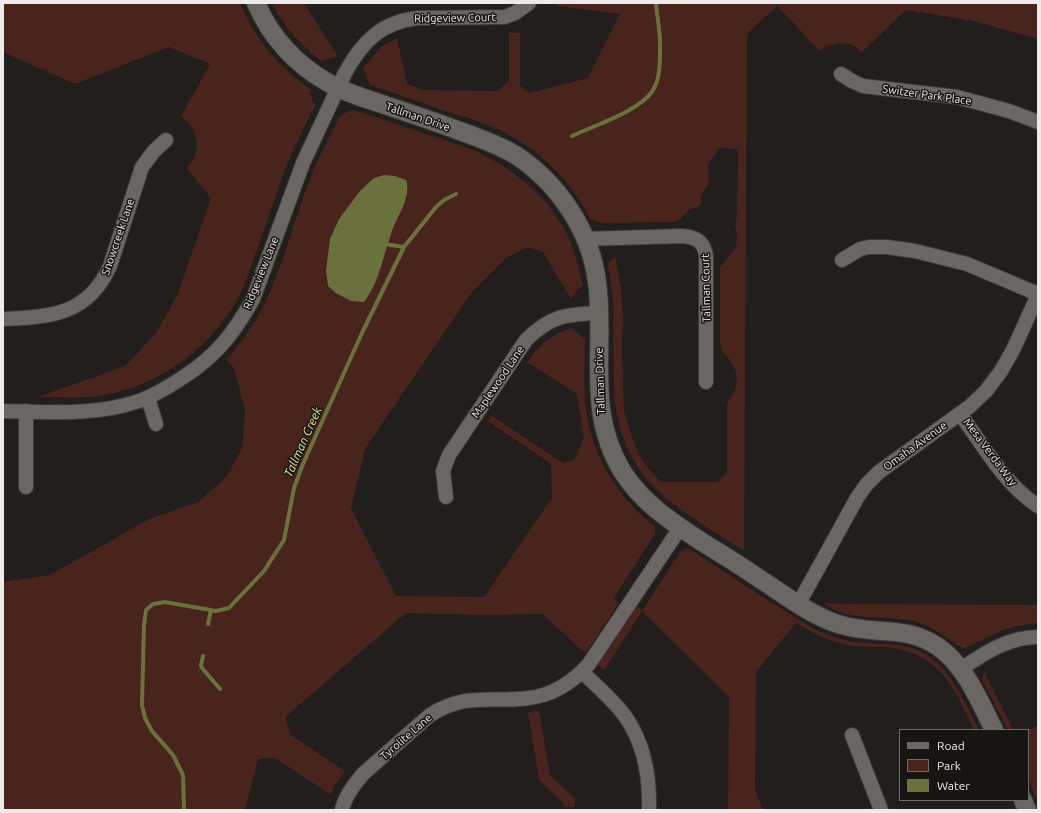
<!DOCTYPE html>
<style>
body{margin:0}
#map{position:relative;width:1041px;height:813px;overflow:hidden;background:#211e1b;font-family:Ubuntu,sans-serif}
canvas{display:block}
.frame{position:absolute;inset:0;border:4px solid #edebe9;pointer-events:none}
.legend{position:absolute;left:899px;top:729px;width:130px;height:72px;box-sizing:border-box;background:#171512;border:1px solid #6d6b68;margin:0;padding:5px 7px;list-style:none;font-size:12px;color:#edebe9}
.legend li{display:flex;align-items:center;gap:8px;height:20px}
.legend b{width:20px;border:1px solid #6d6b68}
</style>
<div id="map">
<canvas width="1041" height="813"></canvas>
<div class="frame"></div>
<ul class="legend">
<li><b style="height:5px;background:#6a6763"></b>Road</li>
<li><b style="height:11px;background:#48241d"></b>Park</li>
<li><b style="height:11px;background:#6a713c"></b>Water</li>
</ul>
</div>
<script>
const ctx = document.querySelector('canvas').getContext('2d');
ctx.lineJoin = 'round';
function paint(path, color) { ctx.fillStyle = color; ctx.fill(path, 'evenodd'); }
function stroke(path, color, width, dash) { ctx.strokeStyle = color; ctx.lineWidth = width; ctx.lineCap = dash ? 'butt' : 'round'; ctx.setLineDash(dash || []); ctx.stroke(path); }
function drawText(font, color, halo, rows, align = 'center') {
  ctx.font = font + ' Ubuntu,sans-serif'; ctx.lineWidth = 3; ctx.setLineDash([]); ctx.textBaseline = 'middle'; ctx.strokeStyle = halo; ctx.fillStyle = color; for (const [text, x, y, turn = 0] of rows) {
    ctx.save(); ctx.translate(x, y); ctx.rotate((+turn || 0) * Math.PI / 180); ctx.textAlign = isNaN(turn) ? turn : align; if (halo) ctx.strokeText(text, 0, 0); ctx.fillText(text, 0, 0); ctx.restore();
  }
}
const green = new Path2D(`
 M 3,3 L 240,3 C 255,39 279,68 312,90 L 310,92 L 313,103 L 316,104 C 306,124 296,144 287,164 C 278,188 270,212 262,236 C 255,254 250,272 242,290 C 214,348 155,391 90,397 C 73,398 55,397 38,397 L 125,366 L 157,332 L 178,293 L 211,198 L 187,168 C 203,149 199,131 181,116 L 210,64 L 169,47 L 75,84 L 3,52 Z
 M 272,3 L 304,3 L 338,57 L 322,60 L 322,62 C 301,45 284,27 272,3 Z
 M 558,3 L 1038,3 L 1038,39 L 973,21 L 906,10 L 862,52 C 850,40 833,41 820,51 L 777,6 L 747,34 L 744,551 C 676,506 623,484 614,395 L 613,299 L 608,264 L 615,256 L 621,290 L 623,316 L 622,348 L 624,411 L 633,441 L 642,460 L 660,482 L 718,482 L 727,472 L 727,403 C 737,391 741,375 731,362 C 726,354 722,354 720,343 L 720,267 L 736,248 L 737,233 L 735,224 L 737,216 L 738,149 L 719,148 L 708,165 L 709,182 L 701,197 L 701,205 L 689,210 L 678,221 L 674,222 L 602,223 L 590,219 C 571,180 537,147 497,129 C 481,122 465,117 448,112 C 422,103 396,94 370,85 L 363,68 L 381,47 L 397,38 L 407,84 L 423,90 L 499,91 L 509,80 L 509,32 L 520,33 L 520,86 L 529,93 L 588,78 L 620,14 L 557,6 Z
 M 354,110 L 471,149 C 510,166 547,194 566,233 C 575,249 579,268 583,286 L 580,287 L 571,299 L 543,252 L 528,247 L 506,258 L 471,293 L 365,449 L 351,509 L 396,596 L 484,597 L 552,498 L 551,464 L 488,421 L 491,415 L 563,463 L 573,461 L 584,439 L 577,394 L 527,362 C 539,346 550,334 571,328 L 585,339 C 585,362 583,386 586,409 C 592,456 618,498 655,527 L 655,534 L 613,599 L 619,602 L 586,653 L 580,649 L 543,614 L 483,615 L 406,613 L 285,717 L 290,734 L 345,771 L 335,785 L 331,795 L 275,758 L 258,759 L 245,810 L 3,810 L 3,582 L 50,575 L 149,519 L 198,502 L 226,477 L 242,449 L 245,411 L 234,368 L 226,360 C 237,348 247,335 255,321 C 282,276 292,222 312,174 C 320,154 331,135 340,116 L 348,111 Z
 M 688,548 L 755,592 L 814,629 C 829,636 844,641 861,643 C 875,644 890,643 904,646 C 945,653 962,697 979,730 L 974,730 C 964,710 955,686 938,670 C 924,655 903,648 883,647 C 874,647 865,647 855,646 C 834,644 814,634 796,623 L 756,672 L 755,789 L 763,810 L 728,810 L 729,697 L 642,611 L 604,670 L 598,665 L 637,606 L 642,611 L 680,552 Z
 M 824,603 L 851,604 L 1038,605 L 1038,623 L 1016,626 L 1001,631 L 965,648 C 956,647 952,640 944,636 C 936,630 926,625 917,622 C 890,614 846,623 824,603 Z
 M 984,672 L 1013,730 L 1008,730 L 982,680 Z
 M 539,711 L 550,775 L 575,799 L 575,807 L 564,807 L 563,803 L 539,780 L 528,712 Z
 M 1038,725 L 1038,804 L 1028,777 L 1028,730 Z`);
const water = new Path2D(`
 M 384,175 L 395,176 L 406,180 C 412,198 396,217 391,234 C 382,259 380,281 364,302 L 351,301 L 336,293 L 328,286 L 326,271 L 330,239 L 339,219 L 360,191 L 374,178 Z`);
const stream = new Path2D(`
 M 572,136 C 593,126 642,110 653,90 C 660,79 660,62 660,49 C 661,34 657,18 656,3
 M 384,244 L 404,247
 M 208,624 L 211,610
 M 203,656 L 201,665 L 202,668 L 220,689
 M 184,810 L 183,775 L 173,755 L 152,731 L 145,718 L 142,705 L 144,625 L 146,610 L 153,604 L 165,602 L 216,611 L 229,608 L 264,571 L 284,540 L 294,488 L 303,464 L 362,333 L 404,247 L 436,207 L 444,200 L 456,194`);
const minor = new Path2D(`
 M 841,74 L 852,81 L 863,86 L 957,97 L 1009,111 L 1038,122
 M 584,239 L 682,236 C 696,237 704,241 706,256 L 706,382
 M 842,260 L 860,249 L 869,247 L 887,247 L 915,251 L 967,264 L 1038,294
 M 3,319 C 51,317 88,315 110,266 L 142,167 L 154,151 L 166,140
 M 148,398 L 156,424
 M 3,411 C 48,412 96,416 139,401 C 156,395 170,386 185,376 C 217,355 234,333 253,299 L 303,163 L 345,73 C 362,42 381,22 418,18 L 505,17 L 515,13 L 529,3
 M 26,411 L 26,487
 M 960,414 C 984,446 1004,484 1038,506
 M 446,497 L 443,471 L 449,455 L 526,340 C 550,316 566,314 599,313
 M 799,603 L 857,498 L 866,485 L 879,472 L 969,407 L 986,391 L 1001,371 L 1013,350 L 1038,295
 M 961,669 C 984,653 1009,637 1038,637
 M 582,672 C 597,686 613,700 625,716 C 644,743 650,777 649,810
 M 852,735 L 881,810
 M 342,810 C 345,796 354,784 364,773 L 430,715 C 466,692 490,703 529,698 C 553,695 573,682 589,664 L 680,528`);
const tertiary = new Path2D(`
 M 256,3 C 270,36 295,64 327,82 C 343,92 361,97 379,103 C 406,112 433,121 460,131 C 479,138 500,145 517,156 C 559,184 591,232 597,282 C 606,348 585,410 622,471 C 642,503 672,522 702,542 C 722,554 741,566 760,579 C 785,595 810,615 838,624 C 873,636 904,624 937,646 C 965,665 979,700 994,730
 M 1023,800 L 1027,810`);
const streetNames = [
 ["Ridgeview Court",455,18,-1],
 ["Switzer Park Place",927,95,8],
 ["Tallman Drive",418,117,19],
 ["Snowcreek Lane",118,237,-71],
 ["Ridgeview Lane",261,273,-68],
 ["Tallman Court",706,288,-91],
 ["Tallman Drive",600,381,-92],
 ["Maplewood Lane",498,382,-56],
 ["Omaha Avenue",915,446,-36],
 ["Mesa Verda Way",990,452,53],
 ["Tyrolite Lane",406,737,-41]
];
const waterNames = [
 ["Tallman Creek",303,442,-66]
];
paint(green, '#48241d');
paint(water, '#6a713c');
stroke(stream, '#6a713c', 4);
stroke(minor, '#3c3a38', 16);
stroke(tertiary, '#3c3a38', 20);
stroke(minor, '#6a6763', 14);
stroke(tertiary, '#6a6763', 18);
drawText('11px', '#edebe9', '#171512', streetNames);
drawText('italic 12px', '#dfeb98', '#171512', waterNames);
</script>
